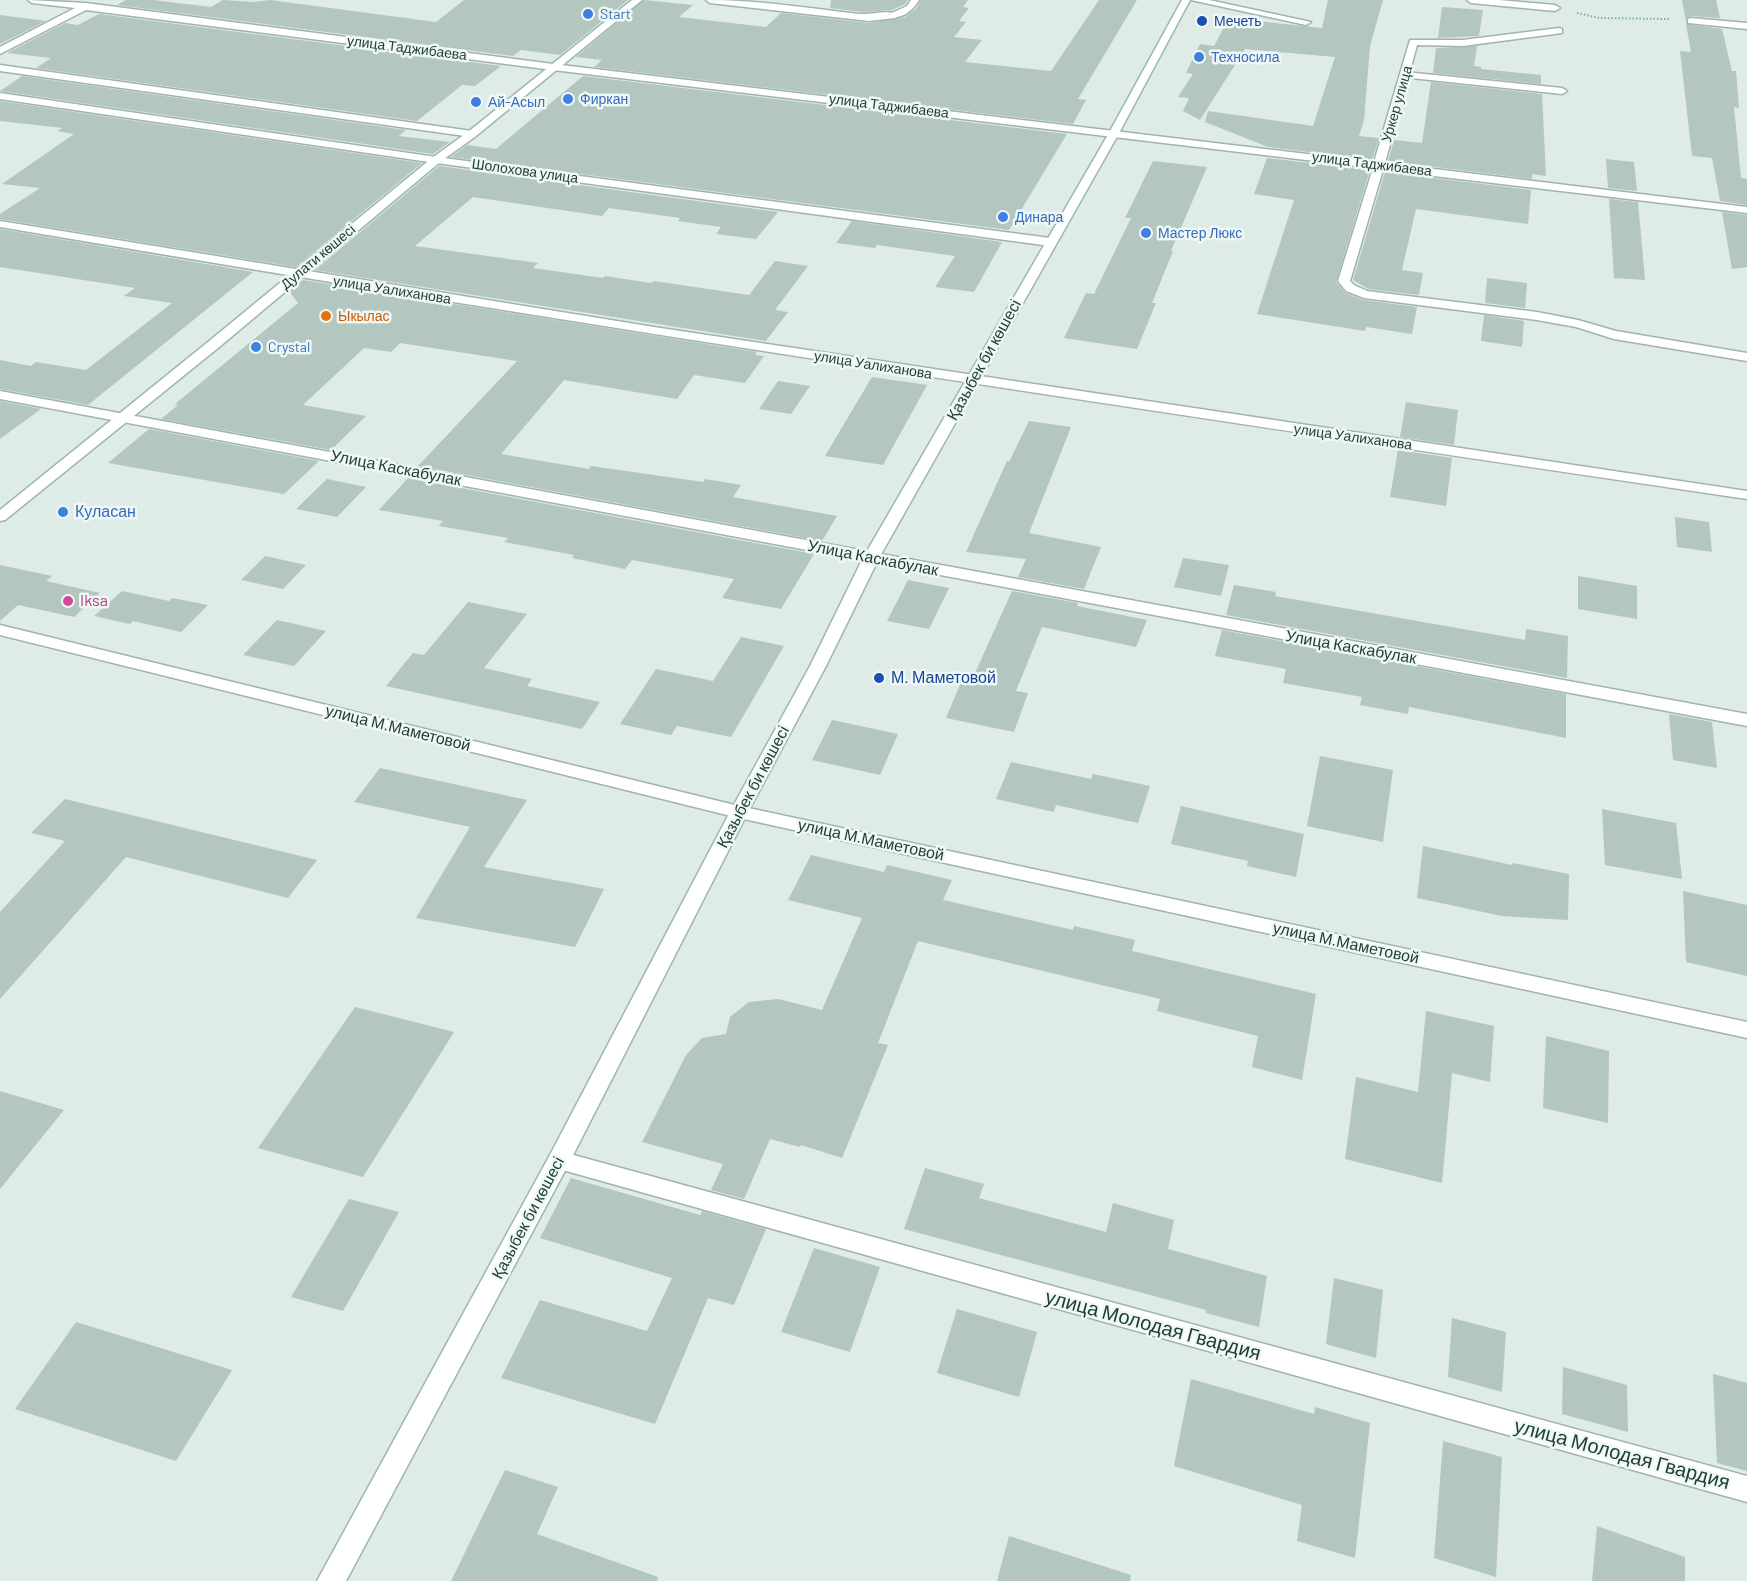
<!DOCTYPE html>
<meta charset="utf-8">
<style>
body{margin:0}
canvas{display:block;background:#deebe7}
</style>
<canvas width="1747" height="1581"></canvas>
<script>
const ctx = document.querySelector('canvas').getContext('2d');
ctx.lineJoin = 'round';
function paint(path, color) { ctx.fillStyle = color; ctx.fill(path, 'evenodd'); }
function stroke(path, color, width, dash) { ctx.strokeStyle = color; ctx.lineWidth = width; ctx.lineCap = dash ? 'butt' : 'round'; ctx.setLineDash(dash || []); ctx.stroke(path); }
function drawText(font, color, halo, rows, align = 'center') {
  ctx.font = font + ' Barlow,sans-serif'; ctx.lineWidth = 5; ctx.setLineDash([]); ctx.textBaseline = 'middle'; ctx.strokeStyle = halo; ctx.fillStyle = color; for (const [text, x, y, turn = 0] of rows) {
    ctx.save(); ctx.translate(x, y); ctx.rotate((+turn || 0) * Math.PI / 180); ctx.textAlign = isNaN(turn) ? turn : align; if (halo) ctx.strokeText(text, 0, 0); ctx.fillText(text, 0, 0); ctx.restore();
  }
}
const building = new Path2D(`
 M 126,0 L 153,0 L 211,7 L 223,0 L 254,2 L 270,0 L 436,22 L 464,0 L 628,0 L 560,55 L 521,50 L 513,56 L 117,5 Z
 M 644,0 L 693,5 L 679,17 L 766,27 L 781,13 L 869,23 L 905,17 L 916,9 L 921,0 L 968,0 L 963,7 L 969,8 L 959,21 L 966,22 L 954,37 L 982,40 L 965,62 L 1051,71 L 1099,0 L 1137,0 L 1078,99 L 1086,100 L 1073,124 L 594,67 L 602,60 L 576,57 Z
 M 831,0 L 908,0 L 905,4 L 892,10 L 863,12 L 830,8 Z
 M 1328,0 L 1383,0 L 1370,46 L 1364,120 L 1359,136 L 1379,138 L 1372,160 L 1268,147 L 1205,122 L 1208,111 L 1313,126 L 1335,57 L 1245,49 L 1200,120 L 1183,111 L 1189,98 L 1178,97 L 1193,74 L 1186,73 L 1200,44 L 1214,46 L 1229,18 L 1322,28 Z
 M 1682,0 L 1716,0 L 1720,18 L 1691,16 L 1686,18 L 1686,22 Z
 M 1442,7 L 1483,10 L 1479,36 L 1438,38 Z
 M 99,14 L 501,66 L 475,86 L 462,85 L 417,121 L 36,68 L 51,58 L 7,53 L 65,23 L 78,25 Z
 M 0,15 L 46,21 L 0,44 Z
 M 1686,24 L 1722,29 L 1732,71 L 1736,71 L 1739,108 L 1734,107 L 1741,178 L 1747,179 L 1747,205 L 1720,201 L 1712,158 L 1692,156 L 1680,51 L 1691,52 Z
 M 1477,46 L 1474,66 L 1481,67 L 1481,69 L 1541,75 L 1541,84 L 1433,73 L 1436,48 Z
 M 22,76 L 406,130 L 399,136 L 450,142 L 433,154 L 0,91 Z
 M 583,76 L 1067,134 L 1009,230 L 451,157 L 467,145 L 496,149 Z
 M 1431,82 L 1542,94 L 1546,176 L 1532,174 L 1532,179 L 1388,161 L 1394,140 L 1422,143 Z
 M 0,101 L 422,163 L 296,267 L 0,219 L 0,214 L 40,188 L 2,184 L 74,134 L 57,131 L 63,128 L 0,121 Z
 M 1267,158 L 1370,170 L 1336,282 L 1345,293 L 1363,300 L 1417,307 L 1412,334 L 1366,327 L 1365,331 L 1257,314 L 1294,200 L 1254,194 Z
 M 1606,159 L 1634,162 L 1637,191 L 1608,188 Z
 M 1153,161 L 1207,167 L 1171,251 L 1173,251 L 1152,303 L 1156,303 L 1137,349 L 1064,338 L 1086,293 L 1094,294 L 1131,218 L 1125,218 Z
 M 439,166 L 778,212 L 756,239 L 716,234 L 721,227 L 678,221 L 680,218 L 609,208 L 602,216 L 473,197 L 415,246 L 538,263 L 533,268 L 603,278 L 605,276 L 651,283 L 654,281 L 749,295 L 775,261 L 808,266 L 775,310 L 788,312 L 766,341 L 315,270 Z
 M 1385,172 L 1531,190 L 1528,224 L 1416,209 L 1402,270 L 1423,273 L 1419,295 L 1368,289 L 1353,280 Z
 M 1609,199 L 1638,202 L 1645,280 L 1614,278 Z
 M 1722,212 L 1747,215 L 1747,267 L 1732,269 Z
 M 852,221 L 1002,242 L 974,292 L 935,287 L 955,256 L 877,245 L 875,248 L 836,243 Z
 M 0,229 L 218,266 L 253,272 L 88,405 L 0,389 L 0,360 L 31,366 L 36,362 L 86,370 L 172,303 L 124,296 L 135,288 L 0,267 Z
 M 1487,278 L 1527,283 L 1525,308 L 1485,303 Z
 M 303,280 L 757,352 L 755,355 L 764,356 L 745,383 L 694,375 L 677,399 L 564,380 L 501,454 L 589,469 L 591,466 L 703,482 L 705,479 L 741,485 L 733,497 L 837,516 L 822,541 L 418,466 L 517,361 L 400,343 L 391,352 L 364,348 L 303,405 L 366,416 L 331,450 L 161,419 L 178,405 L 175,404 L 298,303 L 289,291 Z
 M 1484,315 L 1524,321 L 1522,347 L 1481,341 Z
 M 872,377 L 927,385 L 883,465 L 825,456 Z
 M 778,381 L 810,386 L 791,414 L 759,409 Z
 M 0,401 L 41,409 L 0,439 Z
 M 1406,402 L 1458,410 L 1454,445 L 1400,437 Z
 M 1029,421 L 1071,427 L 1029,533 L 1101,547 L 1084,589 L 1018,577 L 1026,559 L 966,552 L 1007,461 L 1009,462 Z
 M 149,429 L 319,461 L 284,494 L 108,463 Z
 M 1398,450 L 1452,458 L 1446,506 L 1390,497 Z
 M 408,478 L 814,554 L 781,609 L 722,598 L 734,579 L 632,560 L 625,569 L 572,558 L 574,555 L 504,542 L 508,538 L 439,526 L 443,521 L 379,510 Z
 M 327,479 L 366,487 L 337,517 L 296,509 Z
 M 1675,517 L 1709,522 L 1712,552 L 1677,547 Z
 M 265,556 L 306,565 L 283,589 L 241,580 Z
 M 1183,558 L 1229,565 L 1221,596 L 1174,587 Z
 M 0,565 L 52,576 L 46,581 L 100,593 L 74,617 L 18,605 L 0,621 Z
 M 1578,576 L 1637,586 L 1637,619 L 1578,609 Z
 M 908,580 L 949,588 L 929,629 L 887,621 Z
 M 1234,585 L 1276,592 L 1275,596 L 1525,640 L 1526,629 L 1568,636 L 1567,678 L 1226,615 Z
 M 122,591 L 169,601 L 172,598 L 208,605 L 181,632 L 133,621 L 130,624 L 94,616 Z
 M 1012,591 L 1078,603 L 1077,606 L 1147,620 L 1136,647 L 1042,627 L 1016,691 L 1028,693 L 1014,732 L 946,718 L 962,680 L 971,682 Z
 M 468,602 L 527,614 L 484,668 L 532,679 L 527,686 L 600,702 L 582,729 L 386,686 L 413,653 L 424,655 Z
 M 277,620 L 326,631 L 294,666 L 243,655 Z
 M 1222,630 L 1566,694 L 1566,738 L 1409,707 L 1408,714 L 1360,705 L 1362,697 L 1283,683 L 1286,669 L 1215,656 Z
 M 741,637 L 784,646 L 731,737 L 677,726 L 671,735 L 620,724 L 656,669 L 713,681 Z
 M 1669,714 L 1712,722 L 1717,768 L 1673,760 Z
 M 832,720 L 898,734 L 880,775 L 812,760 Z
 M 1320,756 L 1393,770 L 1383,842 L 1307,826 Z
 M 1011,762 L 1091,779 L 1093,774 L 1150,786 L 1138,823 L 1056,805 L 1054,812 L 996,799 Z
 M 380,768 L 527,800 L 484,867 L 604,889 L 575,947 L 416,918 L 470,827 L 354,802 Z
 M 65,799 L 317,860 L 288,898 L 126,857 L 0,999 L 0,912 L 65,841 L 31,833 Z
 M 1181,806 L 1304,834 L 1296,877 L 1247,866 L 1248,861 L 1171,844 Z
 M 1602,809 L 1676,823 L 1682,879 L 1605,865 Z
 M 1423,846 L 1512,865 L 1513,863 L 1569,874 L 1568,920 L 1502,916 L 1417,898 Z
 M 811,855 L 884,872 L 887,865 L 952,880 L 943,900 L 1073,930 L 1074,926 L 1135,940 L 1132,951 L 1316,994 L 1302,1080 L 1252,1067 L 1258,1036 L 1157,1011 L 1160,999 L 918,941 L 878,1043 L 888,1045 L 842,1158 L 801,1145 L 800,1147 L 770,1139 L 744,1199 L 711,1190 L 723,1164 L 642,1142 L 686,1055 L 702,1038 L 726,1034 L 730,1017 L 749,1002 L 778,999 L 822,1010 L 862,918 L 788,900 Z
 M 1683,891 L 1747,905 L 1747,976 L 1686,962 Z
 M 355,1007 L 454,1032 L 363,1177 L 258,1148 Z
 M 1426,1011 L 1494,1026 L 1490,1082 L 1452,1073 L 1442,1183 L 1345,1159 L 1356,1077 L 1418,1092 Z
 M 1546,1036 L 1609,1051 L 1608,1123 L 1543,1108 Z
 M 0,1091 L 64,1110 L 0,1189 Z
 M 925,1168 L 984,1184 L 979,1198 L 1106,1232 L 1113,1203 L 1174,1220 L 1168,1249 L 1267,1276 L 1259,1327 L 1206,1313 L 1206,1310 L 904,1229 Z
 M 571,1178 L 700,1215 L 702,1211 L 766,1229 L 734,1305 L 708,1298 L 655,1424 L 501,1378 L 540,1300 L 647,1331 L 672,1278 L 540,1238 Z
 M 349,1199 L 399,1212 L 343,1311 L 291,1297 Z
 M 814,1248 L 880,1267 L 850,1352 L 781,1332 Z
 M 1334,1278 L 1383,1290 L 1376,1358 L 1326,1344 Z
 M 957,1309 L 1037,1332 L 1019,1397 L 937,1373 Z
 M 1452,1318 L 1506,1332 L 1502,1392 L 1448,1377 Z
 M 76,1322 L 232,1370 L 176,1461 L 15,1409 Z
 M 1563,1367 L 1627,1385 L 1628,1432 L 1562,1414 Z
 M 1713,1374 L 1747,1383 L 1747,1471 L 1717,1463 Z
 M 1191,1379 L 1314,1414 L 1315,1407 L 1370,1423 L 1355,1558 L 1297,1541 L 1302,1505 L 1174,1466 Z
 M 1443,1441 L 1502,1457 L 1496,1577 L 1434,1558 Z
 M 505,1470 L 558,1487 L 537,1534 L 658,1577 L 657,1581 L 451,1581 Z
 M 1597,1526 L 1685,1557 L 1685,1581 L 1592,1581 Z
 M 1009,1536 L 1131,1575 L 1130,1581 L 997,1581 Z`);
const path = new Path2D(`
 M 1577,13 L 1599,18 L 1670,19`);
const service = new Path2D(`
 M 911,0 L 919,0 C 913,10 904,18 892,17 L 892,13 L 907,6 Z
 M 1191,0 L 1209,0 L 1311,22 L 1306,25 Z
 M 1405,72 L 1562,88 L 1567,91 L 1562,94 L 1402,77 L 1402,73 Z`);
const minor = new Path2D(`
 M 28,0 L 86,3 L 553,64 L 1374,162 L 1410,40 L 1463,40 L 1559,28 L 1562,29 L 1562,33 L 1463,46 L 1417,45 L 1385,163 L 1747,207 L 1747,213 L 1383,170 L 1350,281 L 1354,285 L 1367,291 L 1537,312 L 1578,320 L 1616,331 L 1747,353 L 1747,361 L 1614,339 L 1576,327 L 1537,320 L 1364,298 L 1346,291 L 1338,281 L 1373,168 L 553,70 L 86,10 L 0,54 L 0,47 L 75,8 L 32,3 Z
 M 706,0 C 757,0 808,8 859,14 C 870,15 891,9 900,15 L 895,18 L 869,21 L 710,3 Z
 M 1467,0 L 1499,0 L 1555,5 L 1560,8 L 1555,11 L 1471,3 Z
 M 1691,18 L 1747,23 L 1747,29 L 1688,23 L 1688,19 Z
 M 0,65 L 472,131 L 477,134 L 472,137 L 0,71 Z
 M 0,93 L 436,157 L 1050,238 L 1056,242 L 1050,246 L 436,163 L 0,99 Z
 M 0,221 L 654,327 L 1747,491 L 1747,499 C 1164,413 581,326 0,227 Z
 M 0,391 L 1747,714 L 1747,726 L 0,399 Z
 M 0,625 L 739,806 L 1747,1022 L 1747,1038 L 739,818 L 0,635 Z
 M 559,1151 L 1747,1476 L 1747,1502 L 559,1169 L 551,1167 L 548,1160 L 551,1153 Z`);
const secondary = new Path2D(`
 M 632,0 L 642,0 L 476,136 L 440,162 L 218,348 L 5,520 L 0,521 L 0,510 L 208,342 L 432,158 L 468,132 Z
 M 1182,0 L 1190,0 L 1119,133 L 879,558 L 826,666 L 748,812 L 567,1167 L 346,1581 L 317,1581 L 551,1153 L 730,812 L 810,666 L 863,558 L 1109,133 Z`);
const markers = [
 [588,14,6,"#3f7fe0"],
 [1202,21,6,"#1a4fb4"],
 [1199,57,6,"#3f7fe0"],
 [568,99,6,"#3f7fe0"],
 [476,102,6,"#3f7fe0"],
 [1003,217,6,"#3f7fe0"],
 [1146,233,6,"#3f7fe0"],
 [326,316,6,"#e8710a"],
 [256,347,6,"#3f7fe0"],
 [63,512,6,"#3f7fe0"],
 [68,601,6,"#d1479c"],
 [879,678,6,"#1a4fb4"]
];
const farShopnames = [
 ["Start",600,14],
 ["Техносила",1211,57],
 ["Фиркан",580,99],
 ["Ай-Асыл",488,102],
 ["Динара",1015,217],
 ["Мастер Люкс",1158,233],
 ["Crystal",268,347]
];
const farTransitnames = [
 ["Мечеть",1214,21]
];
const farStreetnames = [
 ["улица Таджибаева",407,48,7],
 ["Уркер улица",1397,104,-74],
 ["улица Таджибаева",889,106,7],
 ["улица Таджибаева",1372,164,7],
 ["Шолохова улица",525,171,8],
 ["Дулати көшесі",318,257,-40],
 ["улица Уалиханова",392,290,9],
 ["улица Уалиханова",873,365,9],
 ["улица Уалиханова",1353,437,8]
];
const farFoodnames = [
 ["Ыкылас",338,316]
];
const streetNames = [
 ["Қазыбек би көшесі",984,360,-61],
 ["Улица Каскабулак",396,468,11],
 ["Улица Каскабулак",873,558,11],
 ["Улица Каскабулак",1351,647,10],
 ["улица М.Маметовой",398,728,14],
 ["Қазыбек би көшесі",753,787,-62],
 ["улица М.Маметовой",871,840,12],
 ["улица М.Маметовой",1346,943,12],
 ["Қазыбек би көшесі",528,1218,-62]
];
const shopNames = [
 ["Куласан",75,512]
];
const hotelNames = [
 ["Iksa",80,601]
];
const transitNames = [
 ["М. Маметовой",891,678]
];
const nearStreetnames = [
 ["улица Молодая Гвардия",1153,1325,15],
 ["улица Молодая Гвардия",1622,1454,15]
];
paint(building, '#b3c6c0');
stroke(service, '#a1b3af', 3);
stroke(minor, '#a1b3af', 3);
stroke(secondary, '#9cb8b1', 3);
stroke(path, '#7bb2a6', 2, [1.5, 2]);
paint(service, '#fff');
paint(minor, '#fff');
paint(secondary, '#fff');
for (const [x, y, r, color] of markers) { const dot = new Path2D(); dot.arc(x, y, r, 0, 2 * Math.PI); ctx.fillStyle = color; ctx.fill(dot); stroke(dot, '#eff8f4', 2); }
drawText('14px', '#366cbe', '#eff8f4', farShopnames, 'left');
drawText('14px', '#164399', '#eff8f4', farTransitnames, 'left');
drawText('14px', '#1e3c37', '#eff8f4', farStreetnames);
drawText('14px', '#c56008', '#eff8f4', farFoodnames, 'left');
drawText('16px', '#1e3c37', '#eff8f4', streetNames);
drawText('16px', '#366cbe', '#eff8f4', shopNames, 'left');
drawText('16px', '#b23c85', '#eff8f4', hotelNames, 'left');
drawText('16px', '#164399', '#eff8f4', transitNames, 'left');
drawText('20px', '#1e3c37', '#eff8f4', nearStreetnames);
</script>
